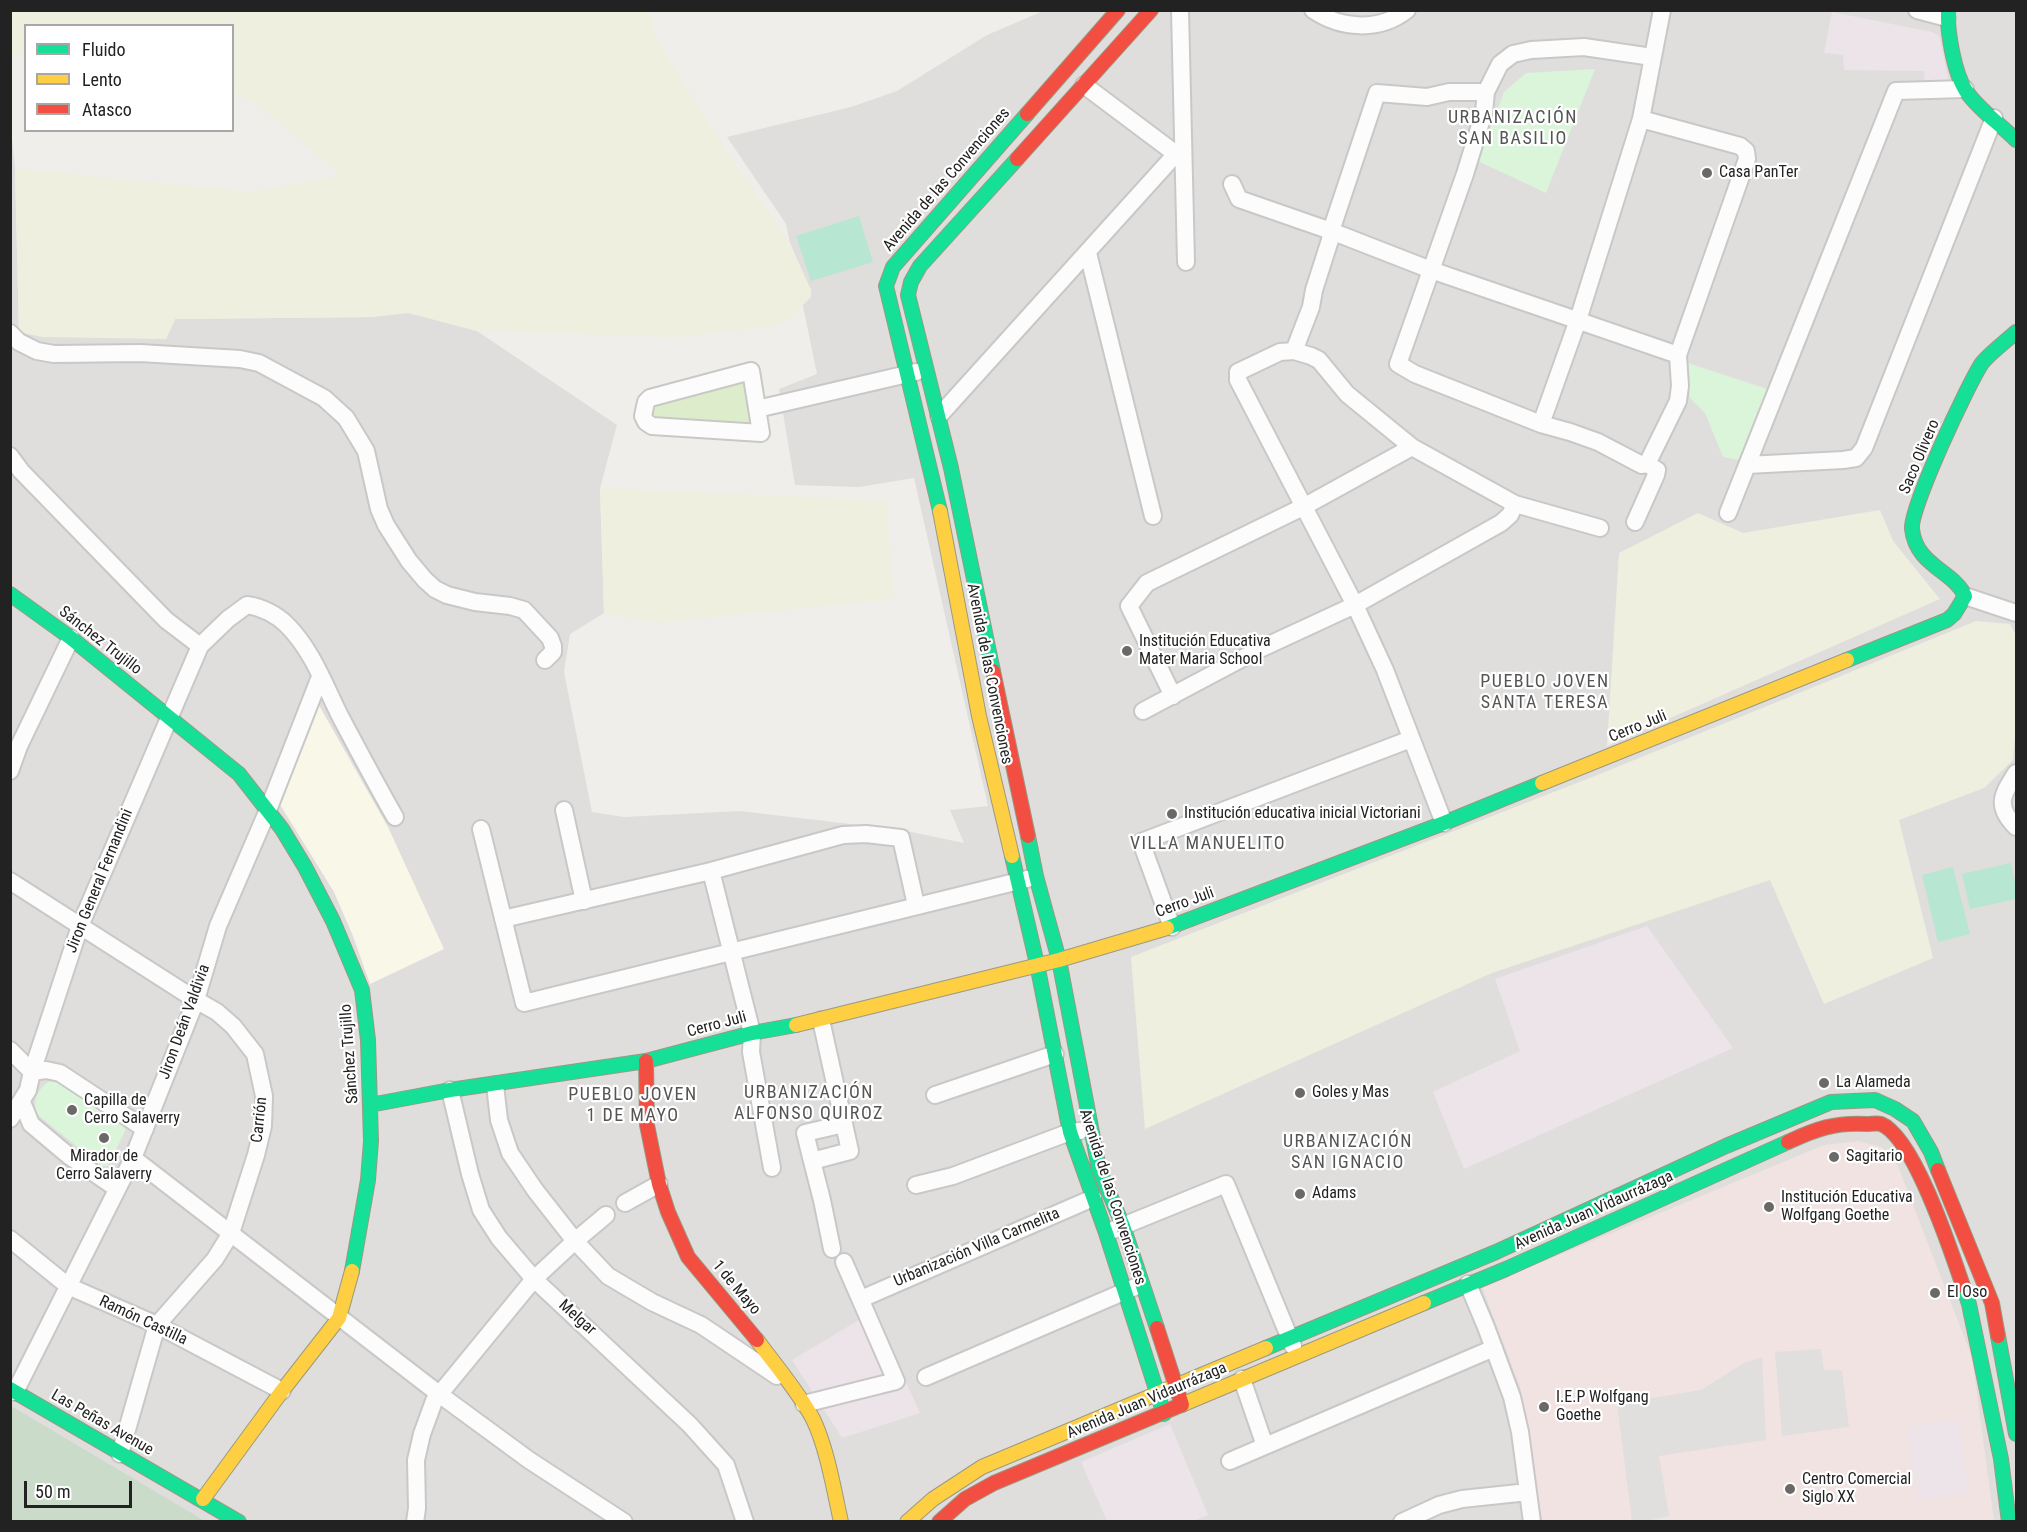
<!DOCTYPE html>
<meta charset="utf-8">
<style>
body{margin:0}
#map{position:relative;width:2027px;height:1532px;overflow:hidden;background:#f0eeeb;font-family:"Roboto Condensed",sans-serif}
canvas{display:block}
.frame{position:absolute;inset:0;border:12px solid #222;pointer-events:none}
.legend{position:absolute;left:24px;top:24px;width:210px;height:108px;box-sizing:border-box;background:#fff;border:2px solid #a7a7a7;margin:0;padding:8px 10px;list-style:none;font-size:18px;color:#222}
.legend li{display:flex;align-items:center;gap:12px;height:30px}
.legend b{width:30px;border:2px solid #a7a7a7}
.scale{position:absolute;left:24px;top:1481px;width:108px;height:27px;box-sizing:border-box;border:3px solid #222;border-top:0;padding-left:8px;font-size:18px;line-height:21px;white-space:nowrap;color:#222;-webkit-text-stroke:4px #fff;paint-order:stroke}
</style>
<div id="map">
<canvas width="2027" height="1532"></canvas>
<div class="frame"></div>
<ul class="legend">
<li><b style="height:8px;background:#16e098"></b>Fluido</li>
<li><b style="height:8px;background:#ffcf43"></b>Lento</li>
<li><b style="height:8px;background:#f24e42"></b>Atasco</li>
</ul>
<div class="scale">50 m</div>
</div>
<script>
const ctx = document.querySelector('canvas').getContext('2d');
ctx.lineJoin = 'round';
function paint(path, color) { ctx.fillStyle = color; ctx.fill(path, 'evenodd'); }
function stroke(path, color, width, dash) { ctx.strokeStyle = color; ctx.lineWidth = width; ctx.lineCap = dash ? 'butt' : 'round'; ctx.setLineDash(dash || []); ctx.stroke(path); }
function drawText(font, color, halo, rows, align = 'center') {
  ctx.font = font + ' "Roboto Condensed",sans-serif'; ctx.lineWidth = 4.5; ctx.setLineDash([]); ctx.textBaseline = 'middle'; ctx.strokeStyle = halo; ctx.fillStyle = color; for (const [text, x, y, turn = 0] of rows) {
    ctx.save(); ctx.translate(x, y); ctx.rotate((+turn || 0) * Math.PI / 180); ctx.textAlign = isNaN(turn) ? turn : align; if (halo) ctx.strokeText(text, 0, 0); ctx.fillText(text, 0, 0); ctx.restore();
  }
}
const residential = new Path2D(`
 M 1043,11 L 2016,11 L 2016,1521 L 11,1521 L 10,117 L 15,168 L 19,332 L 166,339 L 175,319 L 372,317 L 408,312 L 477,331 L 617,425 L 600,488 L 604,613 L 570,634 L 564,672 L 592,812 L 624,817 L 740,811 L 902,830 L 964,843 L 950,810 L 988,806 L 914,478 L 859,487 L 795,485 L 779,389 L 817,374 L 786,224 L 727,137 L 851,107 L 897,91 L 987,35 Z`);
const commercial = new Path2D(`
 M 1858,1141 L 1882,1147 L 1898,1166 L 1972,1357 L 1994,1521 L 1542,1521 L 1520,1387 L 1482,1287 L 1824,1145 Z`);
const industrial = new Path2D(`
 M 1832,12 L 1932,32 L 1939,36 L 1949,82 L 1925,84 L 1924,71 L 1844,70 L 1843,55 L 1824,53 Z
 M 1647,926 L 1733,1048 L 1464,1169 L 1433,1092 L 1520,1051 L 1495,979 Z
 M 874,1311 L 920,1413 L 842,1438 L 792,1360 Z
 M 1958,1419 L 1969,1492 L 1918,1500 L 1907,1427 Z
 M 1170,1424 L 1208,1515 L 1193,1521 L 1107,1521 L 1081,1462 Z`);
const education = new Path2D(`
 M 316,700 L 388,827 L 444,949 L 370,984 L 353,936 L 334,892 L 274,795 Z`);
const farmland = new Path2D(`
 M 11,11 L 650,11 L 656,38 L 719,140 L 790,243 L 811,290 L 811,297 L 791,317 L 777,326 L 674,337 L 477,331 L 408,313 L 372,317 L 175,319 L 166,339 L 42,337 L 19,332 L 15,168 L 251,192 L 340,175 L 257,104 L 233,93 L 232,26 L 26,26 L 25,52 L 11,59 Z
 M 600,488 L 886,500 L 894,599 L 657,623 L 604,613 Z
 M 1880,510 L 1893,541 L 1940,599 L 1607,746 L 1619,553 L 1698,513 L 1743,533 Z
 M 1976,621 L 2010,624 L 2016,635 L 2016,722 L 2013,760 L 1984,788 L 1899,820 L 1933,958 L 1824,1004 L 1770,880 L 1492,973 L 1145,1129 L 1131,957 L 1600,774 Z`);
const grass = new Path2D(`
 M 748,378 L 755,426 L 652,419 L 649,407 Z`);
const cemetery = new Path2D(`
 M 11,1406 L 205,1521 L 11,1521 Z`);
const park = new Path2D(`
 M 1595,69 L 1546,193 L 1478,161 L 1504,92 L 1526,73 Z
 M 1685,362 L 1767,389 L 1740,460 L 1723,457 L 1705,413 L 1690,398 Z
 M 50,1081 L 58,1081 L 124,1123 L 125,1131 L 108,1166 L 101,1166 L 39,1116 C 31,1103 37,1089 50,1081 Z`);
const pitch = new Path2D(`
 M 859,216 L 873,262 L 811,281 L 796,236 Z
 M 2011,863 L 2016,889 L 2016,899 L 1970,909 L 1962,874 Z
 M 1953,867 L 1970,934 L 1938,942 L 1922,875 Z`);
const parking = new Path2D(`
 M 1821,1349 L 1824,1370 L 1842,1370 L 1849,1427 L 1782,1436 L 1775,1352 Z
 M 1762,1357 L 1766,1440 L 1659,1456 L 1669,1516 L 1647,1521 L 1632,1521 L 1617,1404 L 1701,1390 L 1744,1363 Z`);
const street = new Path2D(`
 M 1180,10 L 1186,262
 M 1313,10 C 1341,29 1379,32 1407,10
 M 1917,10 L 1947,18
 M 1084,85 L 1176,154
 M 1641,119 L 1740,146 L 1746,151 L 1747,159 L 1678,355 L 1680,386 L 1678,401 L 1647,464
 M 1232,184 L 1239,199 L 1331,231 L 1431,270 L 1678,355
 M 1088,253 L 1153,516
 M 10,333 L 19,342 L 37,351 L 54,354 L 140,353 L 240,359 L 259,363 L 324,398 L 346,418 L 366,451 L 379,509 L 386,525 L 409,561 L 425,580 L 435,589 L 447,595 L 475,602 L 510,606 L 524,610 L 550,638 L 553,646 L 553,652 L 545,660
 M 1294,351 L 1311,307 L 1314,290 L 1330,240 L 1331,231 L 1377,93 L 1427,97 L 1449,92 L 1486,92
 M 751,371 L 761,433 L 652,426 L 646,422 L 643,416 L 646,402 L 650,398 Z
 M 757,409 L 916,372
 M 939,416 L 1183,146
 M 1541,424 L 1578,320 L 1641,119 L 1662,10
 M 10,456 L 21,471 L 166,620 L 200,646
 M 1747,465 L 1843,460 L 1856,458 L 1864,448 L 1994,118
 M 1728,513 L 1896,91 L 1965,89
 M 1635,522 L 1656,475 L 1657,470 L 1647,464 L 1642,465 L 1638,463 L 1598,442 L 1570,432 L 1541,424 L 1415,374 L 1398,364 L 1465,174 L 1484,112 L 1486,92 L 1500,64 L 1513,54 L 1531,50 L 1584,47 L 1652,57
 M 1965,596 L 2016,613
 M 1173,696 L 1129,606 L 1147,583 L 1305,506 L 1412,447
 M 1143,711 L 1260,649 L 1355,605 L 1501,523 L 1510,515 L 1515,504
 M 10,771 L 19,746 L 71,638
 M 2016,773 C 2002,795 1995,806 2016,827
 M 564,810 L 584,901
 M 1444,823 L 1385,670 L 1355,605 L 1238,380 L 1238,372 L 1280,352 L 1294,351 L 1311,356 L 1319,360 L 1347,394 L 1412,447 L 1515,504 L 1600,528
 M 481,829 L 524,1003 L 1027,879
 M 711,871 L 752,1033 L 751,1052 L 772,1168
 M 10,881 L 196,1000 L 217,1012 L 233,1026 L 255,1054 L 264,1096 L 263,1126 L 256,1155 L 231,1233 L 215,1259 L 157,1325 L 120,1454
 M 503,919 L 711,871 L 843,835 L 866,834 L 901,838 L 916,905
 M 1172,927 L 1141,842 L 1411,739
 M 821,1020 L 850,1151 L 812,1161 L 822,1200 L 832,1249
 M 10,1050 L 32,1072 L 46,1070 L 60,1073 L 145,1129
 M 495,1085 L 499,1120 L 510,1153 L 535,1190 L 575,1241 L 608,1276 L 652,1302 L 701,1325 L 777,1376
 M 450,1090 L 470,1174 L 481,1210 L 499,1238 L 534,1279 L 690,1425 L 726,1465 L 745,1522
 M 935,1095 L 1055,1054
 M 22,1102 L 31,1124 L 69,1156 L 116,1188
 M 10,1119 L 28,1090 L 32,1072 L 80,926 L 200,646 L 228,619 L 247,605 C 262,607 277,615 287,625 C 312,650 325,686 340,716 C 358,750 376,784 395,817
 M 133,1158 L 439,1394 L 529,1460 L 624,1522
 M 812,1161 L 805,1133 L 844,1124
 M 916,1185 L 953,1176 L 1070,1132 L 1080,1131
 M 625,1203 L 659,1184
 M 1113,1230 L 1226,1184 L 1293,1346
 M 10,1239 L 68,1286 L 157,1325 L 282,1391
 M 1468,1284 L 1486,1327 L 1512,1397 L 1520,1432 L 1532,1522
 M 861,1299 L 1093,1198
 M 926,1377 L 1135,1287
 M 1242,1379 L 1265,1446
 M 15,1392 L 133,1158 L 196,1000 L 218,926 L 268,810 L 320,677
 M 804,1404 L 896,1381 L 844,1262
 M 1230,1461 L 1494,1348
 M 415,1522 L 417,1508 L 416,1460 L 422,1434 L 434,1401 L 534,1279 L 575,1241 L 606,1215
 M 1402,1522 L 1439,1505 L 1462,1499 L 1528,1492`);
const fast = new Path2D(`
 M 1948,10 C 1947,31 1954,73 1966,91 C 1979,110 2000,124 2016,140
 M 940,511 L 886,286 L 893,267 L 1027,114
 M 10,594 L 71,638 L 239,774 L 282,829 L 305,867 L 333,921 L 362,990 L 368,1040 L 371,1141 L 368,1180 L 352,1271
 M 1847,660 L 1947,620 L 1954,614 L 1965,596 C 1954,571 1916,566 1912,529 C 1910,508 1968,384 1982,363 C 1991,352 2005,342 2016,332
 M 993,671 L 951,468 L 908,295 L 911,282 L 920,266 L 1017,159
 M 1028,836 L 1036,876 L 1059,960 L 1099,1169 L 1123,1226 L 1157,1328
 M 1012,856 L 1037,964 L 1070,1132 L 1106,1233 L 1164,1414
 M 1167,928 L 1444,823 L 1542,783
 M 370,1105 L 450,1090 L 646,1061 L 752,1033 L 796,1025
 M 1963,1286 L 1969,1304 L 2001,1459 L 2009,1522
 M 1424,1303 L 1506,1269 L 1788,1142
 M 1998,1336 L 2016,1434
 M 1266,1348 L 1496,1252 L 1726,1146 L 1831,1102 L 1875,1100 L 1895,1109 L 1913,1121 L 1931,1152 L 1938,1170
 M 10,1389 L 239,1522`);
const slow = new Path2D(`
 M 940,511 L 979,716 L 1012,856
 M 1542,783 L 1847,660
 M 796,1025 L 1059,960 L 1167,928
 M 757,1340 C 776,1366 798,1391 813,1419 C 827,1448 834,1490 841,1522
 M 1181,1405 L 1424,1303
 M 203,1499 L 282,1391 L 339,1318 L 352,1271
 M 907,1522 L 933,1499 L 982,1467 L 1266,1348`);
const jam = new Path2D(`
 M 1027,114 L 1118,10
 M 1017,159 L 1151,10
 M 993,671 L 1028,836
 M 646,1061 L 647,1125 L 659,1184 L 668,1212 L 688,1257 L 757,1340
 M 1788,1142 C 1816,1129 1835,1122 1867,1124 C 1871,1124 1877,1123 1881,1124 C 1914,1137 1951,1251 1963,1286
 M 1938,1170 L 1992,1303 L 1998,1336
 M 1157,1328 L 1182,1405
 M 939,1522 L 965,1499 L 994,1483 L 1181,1405`);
const markers = [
 [1707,173,6,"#6a6968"],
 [1127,651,6,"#6a6968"],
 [1172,814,6,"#6a6968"],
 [1824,1083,6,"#6a6968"],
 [1300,1093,6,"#6a6968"],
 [72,1110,6,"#6a6968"],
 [104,1138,6,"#6a6968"],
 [1834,1157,6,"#6a6968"],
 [1300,1194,6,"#6a6968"],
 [1769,1207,6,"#6a6968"],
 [1935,1293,6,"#6a6968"],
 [1544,1407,6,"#6a6968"],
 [1790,1489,6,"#6a6968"]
];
const poiNames = [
 ["Casa PanTer",1719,173],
 ["Institución Educativa",1139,642],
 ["Mater Maria School",1139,660],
 ["Institución educativa inicial Victoriani",1184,814],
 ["La Alameda",1836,1083],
 ["Goles y Mas",1312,1093],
 ["Capilla de",84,1101],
 ["Cerro Salaverry",84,1119],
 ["Mirador de",104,1157,"center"],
 ["Cerro Salaverry",104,1175,"center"],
 ["Sagitario",1846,1157],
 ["Adams",1312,1194],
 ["Institución Educativa",1781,1198],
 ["Wolfgang Goethe",1781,1216],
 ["El Oso",1947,1293],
 ["I.E.P Wolfgang",1556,1398],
 ["Goethe",1556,1416],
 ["Centro Comercial",1802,1480],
 ["Siglo XX",1802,1498]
];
const streetNames = [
 ["Avenida de las Convenciones",947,180,-49],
 ["Saco Olivero",1920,457,-67],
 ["Sánchez Trujillo",100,641,38],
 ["Avenida de las Convenciones",989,674,79],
 ["Cerro Juli",1638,727,-22],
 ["Jiron General Fernandini",100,881,-68],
 ["Cerro Juli",1185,903,-20],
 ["Jiron Deán Valdivia",185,1022,-70],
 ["Cerro Juli",717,1025,-15],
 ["Sánchez Trujillo",350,1054,-94],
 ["Carrión",260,1120,-84],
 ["Avenida de las Convenciones",1112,1197,72],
 ["Avenida Juan Vidaurrázaga",1594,1211,-24],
 ["Urbanización Villa Carmelita",977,1248,-23],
 ["1 de Mayo",736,1288,50],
 ["Melgar",577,1318,42],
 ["Ramón Castilla",143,1321,25],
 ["Avenida Juan Vidaurrázaga",1147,1401,-23],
 ["Las Peñas Avenue",102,1423,30]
];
const neighbourhoodNames = [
 ["URBANIZACIÓN",1513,118],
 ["SAN BASILIO",1513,139],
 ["PUEBLO JOVEN",1545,682],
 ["SANTA TERESA",1545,703],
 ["VILLA MANUELITO",1208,844],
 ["URBANIZACIÓN",809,1093],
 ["ALFONSO QUIROZ",809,1114],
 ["PUEBLO JOVEN",633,1095],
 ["1 DE MAYO",633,1116],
 ["URBANIZACIÓN",1348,1142],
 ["SAN IGNACIO",1348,1163]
];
paint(residential, '#dfdedc');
paint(commercial, '#f1e3e1');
paint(industrial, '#ede4e9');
paint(education, '#f8f7e8');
paint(farmland, '#efefdf');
paint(grass, '#ddeccb');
paint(cemetery, '#cadbca');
paint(park, '#daf5da');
paint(pitch, '#b7e6d2');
paint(parking, '#e0dfde');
stroke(street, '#c9c8c7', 20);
stroke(fast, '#999a82', 16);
stroke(slow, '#999a82', 16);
stroke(jam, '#999a82', 16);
stroke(street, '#fdfcfc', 16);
stroke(fast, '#16e098', 14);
stroke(slow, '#ffcf43', 14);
stroke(jam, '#f24e42', 14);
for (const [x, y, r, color] of markers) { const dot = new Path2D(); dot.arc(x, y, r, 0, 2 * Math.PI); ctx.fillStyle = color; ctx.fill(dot); stroke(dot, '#fff', 2); }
drawText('16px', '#222', '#fff', poiNames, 'left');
drawText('16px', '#222', '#fff', streetNames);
ctx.letterSpacing = '1.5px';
drawText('18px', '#555', '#fff', neighbourhoodNames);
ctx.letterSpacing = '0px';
</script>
